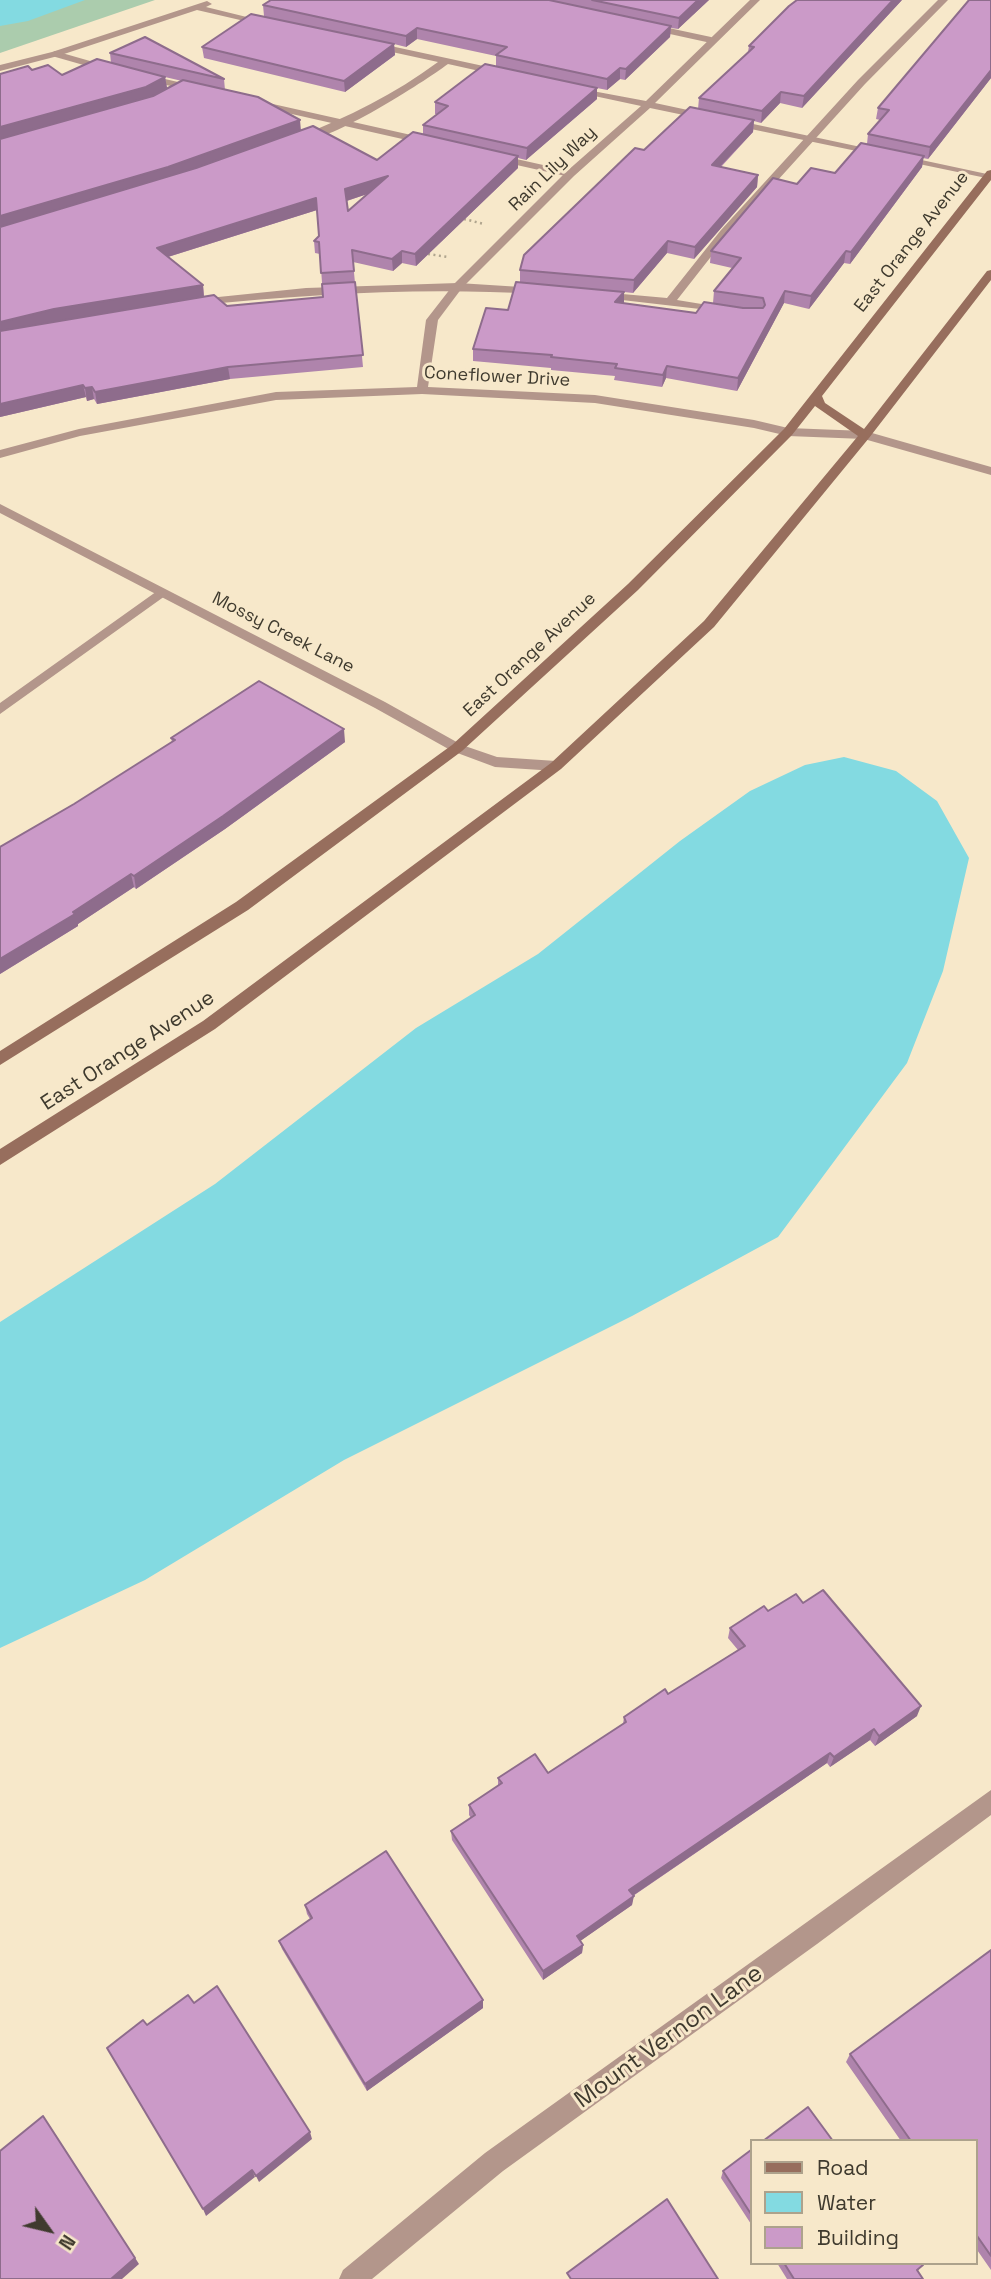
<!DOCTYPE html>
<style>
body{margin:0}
#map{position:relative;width:991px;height:2279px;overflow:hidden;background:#f7e8ca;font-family:"Space Grotesk",sans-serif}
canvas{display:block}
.legend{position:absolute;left:750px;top:2139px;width:228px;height:126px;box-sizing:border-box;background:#f7e8ca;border:2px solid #ada28c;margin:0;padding:9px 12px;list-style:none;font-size:21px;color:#3f3a2e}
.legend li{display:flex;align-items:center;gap:14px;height:35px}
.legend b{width:35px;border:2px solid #ada28c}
.north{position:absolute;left:14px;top:2195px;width:70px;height:70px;-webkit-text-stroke:5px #f7e8ca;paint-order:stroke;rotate:124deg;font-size:19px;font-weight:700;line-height:28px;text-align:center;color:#3f3a2e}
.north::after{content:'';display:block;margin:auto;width:24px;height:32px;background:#3f3a2e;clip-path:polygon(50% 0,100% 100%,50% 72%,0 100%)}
</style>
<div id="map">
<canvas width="991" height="2279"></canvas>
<ul class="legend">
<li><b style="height:9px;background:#976e5d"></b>Road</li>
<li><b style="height:19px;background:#83dae1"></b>Water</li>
<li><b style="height:19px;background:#cb9ac8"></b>Building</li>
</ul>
<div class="north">N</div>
</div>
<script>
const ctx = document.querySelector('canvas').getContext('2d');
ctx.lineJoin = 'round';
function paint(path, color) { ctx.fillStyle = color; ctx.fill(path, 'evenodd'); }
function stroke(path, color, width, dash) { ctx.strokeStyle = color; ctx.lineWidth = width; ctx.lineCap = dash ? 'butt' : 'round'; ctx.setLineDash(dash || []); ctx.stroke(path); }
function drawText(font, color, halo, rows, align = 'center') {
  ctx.font = font + ' "Space Grotesk",sans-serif'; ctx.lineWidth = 6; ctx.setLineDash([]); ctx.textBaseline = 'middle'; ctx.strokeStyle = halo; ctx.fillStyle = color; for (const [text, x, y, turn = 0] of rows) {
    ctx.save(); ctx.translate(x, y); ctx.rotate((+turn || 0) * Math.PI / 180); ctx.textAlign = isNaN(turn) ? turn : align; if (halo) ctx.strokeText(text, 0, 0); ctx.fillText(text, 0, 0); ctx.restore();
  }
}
const green = new Path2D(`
 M 0,0 L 155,0 L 0,53 Z`);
const water = new Path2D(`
 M 0,0 L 85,0 L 28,21 L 0,26 Z
 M 844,757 L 896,771 L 937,801 L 969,858 L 943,971 L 907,1063 L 778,1237 L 632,1316 L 344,1460 L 145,1580 L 0,1648 L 0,1322 L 215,1184 L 416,1028 L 538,954 L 680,841 L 750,791 L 805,765 Z`);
const path = new Path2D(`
 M 464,219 L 484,224
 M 428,254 L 448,257`);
const lane = new Path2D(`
 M 938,0 L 948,0 L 865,84 L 728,235 L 677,300 L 726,308 L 726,312 L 596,297 L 596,293 L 600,292 L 667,298 L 721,230 L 858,80 Z
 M 650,24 L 711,37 L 716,40 L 711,43 L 647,29 L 645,27 Z
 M 55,51 L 111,67 L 113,69 L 108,72 L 52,56 L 50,54 Z
 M 143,74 L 200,87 L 202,89 L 197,92 L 140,79 L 140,75 Z
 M 255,100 L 429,139 L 434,142 L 429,145 L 252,105 L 250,103 Z
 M 494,154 L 570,171 L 575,174 L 570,177 L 490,159 L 490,155 Z
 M 458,283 L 537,288 L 543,291 L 537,294 C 424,287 312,294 199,305 L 193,302 L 199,299 L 306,288 Z
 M 160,589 L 165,590 L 165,596 L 0,714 L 0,703 Z`);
const street = new Path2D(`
 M 750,0 L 760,0 L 655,103 L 987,174 L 991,175 L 991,179 L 650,108 L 574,176 L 462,288 L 438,320 L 428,387 L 595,395 L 754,420 L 788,428 L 865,431 L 991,467 L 991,475 L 864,439 L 788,436 L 754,428 L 595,403 L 422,394 L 276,400 L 80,436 L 0,458 L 0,450 L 79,429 L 276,392 L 417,387 L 426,320 L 454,284 L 566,172 L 641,106 L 571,91 L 571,87 L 646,101 Z
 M 207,1 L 212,4 L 206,7 L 271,23 L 266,26 L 197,10 L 58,56 L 0,71 L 0,65 L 52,52 Z
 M 372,42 L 502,70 L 507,73 L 502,76 L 448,64 C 422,83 328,144 298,141 L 298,137 C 348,117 395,94 438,62 L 369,47 L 369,43 Z
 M 0,504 L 385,702 L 462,745 L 497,757 L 556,761 L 563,766 L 556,771 L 495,767 L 452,751 L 375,708 L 0,513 Z
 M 991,1790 L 991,1815 L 817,1944 L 503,2171 L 372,2279 L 339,2279 L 343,2270 L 485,2153 Z`);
const secondary = new Path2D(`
 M 991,170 L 991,180 L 822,396 L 825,403 L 864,429 L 987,271 L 991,270 L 991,280 L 869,438 L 714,627 L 561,769 L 215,1029 L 0,1165 L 0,1149 L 203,1021 L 551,763 L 704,621 L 858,436 L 815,406 L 792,435 L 638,590 L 462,751 L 248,910 L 0,1065 L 0,1051 L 236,902 L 452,745 L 628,584 L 784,429 L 987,171 Z`);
const wall = new Path2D(`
 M 271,0 L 709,0 L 678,29 L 671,28 L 670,37 L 625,80 L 620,79 L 607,90 L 597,88 L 597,99 L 526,160 L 518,158 L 518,168 L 416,266 L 402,263 L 393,271 L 353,262 L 363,367 L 230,379 L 97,404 L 94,399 L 87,401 L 86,397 L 0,417 L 32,70 L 62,75 L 111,63 L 110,53 L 224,79 L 225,90 L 301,130 L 377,160 L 423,135 L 423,125 L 437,114 L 435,114 L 435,102 L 496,66 L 496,56 L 417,39 L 406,47 L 394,44 L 395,55 L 345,92 L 204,58 L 202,47 L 264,16 L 263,5 ZM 165,77 L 182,81 L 150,97 L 167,88 ZM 367,194 L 348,211 L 347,201 ZM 317,210 L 319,236 L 314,241 L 315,253 L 320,254 L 323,297 L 227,306 L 204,297 L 203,285 L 168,257 Z
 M 902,0 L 802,108 L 780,103 L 761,123 L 754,121 L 753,132 L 721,167 L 758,175 L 757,187 L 694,259 L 667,253 L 633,293 L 624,292 L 624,303 L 696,313 L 713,303 L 714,291 L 732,268 L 710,263 L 711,251 L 797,184 L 835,173 L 867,144 L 868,134 L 880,120 L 876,119 L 878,108 L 991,0 L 991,78 L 928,159 L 923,158 L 922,167 L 850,264 L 844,263 L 809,309 L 784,303 L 737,391 L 666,378 L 662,387 L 614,380 L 615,376 L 551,370 L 551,368 L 473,361 L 473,349 L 508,310 L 520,282 L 520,270 L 644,150 L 698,109 L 699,98 L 748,52 L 749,46 Z
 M 171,738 L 345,742 L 225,829 L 136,889 L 134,887 L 78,924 L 78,926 L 0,974 L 0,847 L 74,804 L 172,742 Z
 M 803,1603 L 917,1716 L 875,1746 L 870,1740 L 830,1767 L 827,1763 L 633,1896 L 632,1905 L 580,1941 L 583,1945 L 582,1953 L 543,1980 L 452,1840 L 451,1831 L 471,1818 L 469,1815 L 469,1805 L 498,1786 L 498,1778 L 548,1773 L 623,1724 L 624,1717 L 668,1694 L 738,1650 L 728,1638 L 730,1628 L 768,1611 Z
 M 305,1905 L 483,2008 L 367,2091 L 282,1949 L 279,1941 L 310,1919 L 307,1914 Z
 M 991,1950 L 991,2270 L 975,2247 L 975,2141 L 901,2141 L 846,2062 L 850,2054 Z
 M 751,2150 L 751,2224 L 721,2178 L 723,2171 Z
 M 777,2263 L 921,2263 L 918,2271 L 923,2279 L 787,2279 Z`);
const shadedWall = new Path2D(`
 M 698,0 L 709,0 L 678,29 L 679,18 Z
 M 893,0 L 902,0 L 802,108 L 804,96 Z
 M 671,26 L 670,37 L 625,80 L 626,69 Z
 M 417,28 L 417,39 L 406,47 L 406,36 Z
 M 394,44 L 395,55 L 345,92 L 344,81 Z
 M 620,68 L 620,79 L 607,90 L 607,79 Z
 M 991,70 L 991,78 L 928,159 L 930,147 Z
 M 165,77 L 167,88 L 147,99 L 0,139 L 0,127 Z
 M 597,88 L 597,99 L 526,160 L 527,148 Z
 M 781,92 L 780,103 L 761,123 L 762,111 Z
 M 300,120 L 301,131 L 169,179 L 0,228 L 0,216 Z
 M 754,120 L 753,132 L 711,176 L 712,165 Z
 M 518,156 L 518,168 L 416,266 L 415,254 Z
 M 924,156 L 922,167 L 850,264 L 851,252 Z
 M 758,175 L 757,187 L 694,259 L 695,247 Z
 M 388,176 L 389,187 L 346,201 L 345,189 Z
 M 316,198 L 317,210 L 158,260 L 157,248 Z
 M 668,241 L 667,253 L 633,293 L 634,280 Z
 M 402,251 L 402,263 L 393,271 L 392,259 Z
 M 846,251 L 844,263 L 809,309 L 811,296 Z
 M 203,285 L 204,298 L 0,334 L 0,322 L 54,309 Z
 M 785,291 L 784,303 L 737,391 L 738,378 Z
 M 624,292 L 624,304 L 615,302 Z
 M 667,366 L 666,378 L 662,387 L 663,375 Z
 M 228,367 L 230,379 L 97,404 L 95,392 Z
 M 83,385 L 86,397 L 0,417 L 0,404 Z
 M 92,387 L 94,399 L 87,401 L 85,388 Z
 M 344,729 L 345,742 L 225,829 L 136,889 L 134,876 Z
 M 131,874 L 134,887 L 78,924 L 78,926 L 0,974 L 0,959 Z
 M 921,1706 L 917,1716 L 875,1746 L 879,1736 Z
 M 874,1729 L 870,1740 L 830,1767 L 834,1757 Z
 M 830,1753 L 827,1763 L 628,1899 L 629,1890 Z
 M 634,1896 L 632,1905 L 576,1944 L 577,1936 Z
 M 583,1945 L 582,1953 L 543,1980 L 543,1971 Z
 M 483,2000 L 483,2008 L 367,2091 L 365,2084 Z
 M 48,2123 L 139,2264 L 122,2279 L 111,2279 Z
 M 310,2132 L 312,2139 L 259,2182 L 256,2176 Z
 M 252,2170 L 255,2177 L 206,2216 L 203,2209 Z`);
const building = new Path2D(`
 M 271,0 L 549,0 L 671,26 L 626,69 L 620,68 L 607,79 L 496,55 L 507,47 L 417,28 L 406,36 L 263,5 Z
 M 592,0 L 698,0 L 679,18 Z
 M 797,0 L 893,0 L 804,96 L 781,92 L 762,111 L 699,98 L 754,47 L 749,46 L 789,6 Z
 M 969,0 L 991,0 L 991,70 L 930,147 L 868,134 L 889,110 L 878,108 Z
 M 251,14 L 394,44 L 344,81 L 202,47 Z
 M 145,37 L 224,79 L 110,53 Z
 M 97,59 L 165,77 L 146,87 L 0,127 L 0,74 L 28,66 L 32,70 L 48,65 L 62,75 Z
 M 485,64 L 597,88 L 527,148 L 423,125 L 448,106 L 435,102 Z
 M 183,80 L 258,97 L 300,120 L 168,167 L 0,216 L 0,139 L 153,96 Z
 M 690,107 L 754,120 L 712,165 L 758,175 L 695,247 L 668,241 L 634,280 L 520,270 L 524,255 L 635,148 L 644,150 Z
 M 313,126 L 377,160 L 413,132 L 518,156 L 415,254 L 402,251 L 392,259 L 352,250 L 354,271 L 321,273 L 319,242 L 314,241 L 319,236 L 316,198 L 157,248 L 203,285 L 54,309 L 0,322 L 0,227 L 196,168 ZM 388,176 L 348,211 L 345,189 Z
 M 861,143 L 924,156 L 851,252 L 846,251 L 811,296 L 785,291 L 738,378 L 667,366 L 663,375 L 615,368 L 617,364 L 551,357 L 552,355 L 473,349 L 486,308 L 508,310 L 516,282 L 624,292 L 615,302 L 696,313 L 704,302 L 743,308 L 763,308 L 765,305 L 763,298 L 714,291 L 741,258 L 711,251 L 773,178 L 797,184 L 811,168 L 835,173 Z
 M 355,282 L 363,355 L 228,367 L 95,392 L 92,387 L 85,388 L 83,385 L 0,404 L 0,331 L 214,295 L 227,306 L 323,297 L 322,284 Z
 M 259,681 L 344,729 L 223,816 L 134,876 L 131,874 L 73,912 L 75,914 L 0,959 L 0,847 L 74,804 L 175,740 L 171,738 Z
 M 823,1590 L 921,1706 L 879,1736 L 874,1729 L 834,1757 L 830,1753 L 629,1890 L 634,1896 L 577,1936 L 583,1945 L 543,1971 L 451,1831 L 475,1815 L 469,1805 L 502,1783 L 498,1778 L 535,1754 L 548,1773 L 626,1722 L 624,1717 L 665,1689 L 668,1694 L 745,1646 L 730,1628 L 764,1606 L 768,1611 L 796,1594 L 803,1603 Z
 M 386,1851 L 483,2000 L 365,2084 L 279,1941 L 312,1918 L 305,1905 Z
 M 991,1950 L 991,2256 L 975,2233 L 975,2141 L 911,2141 L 850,2054 Z
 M 217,1986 L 310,2132 L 256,2176 L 252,2170 L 203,2209 L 107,2048 L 143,2020 L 147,2025 L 188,1995 L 194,2003 Z
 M 808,2107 L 833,2141 L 763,2141 Z
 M 43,2116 L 135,2258 L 111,2279 L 0,2279 L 0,2151 Z
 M 751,2150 L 751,2214 L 723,2171 Z
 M 667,2199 L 718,2279 L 571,2279 L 567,2273 Z
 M 784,2263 L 921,2263 L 923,2265 L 917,2270 L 923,2279 L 794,2279 Z`);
const farStreetnames = [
 ["Rain Lily Way",553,169,-44],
 ["East Orange Avenue",912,242,-52],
 ["Coneflower Drive",497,377,3],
 ["Mossy Creek Lane",283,633,27],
 ["East Orange Avenue",530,655,-43]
];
const streetNames = [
 ["East Orange Avenue",128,1051,-33]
];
const nearStreetnames = [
 ["Mount Vernon Lane",669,2037,-36]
];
paint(green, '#abccad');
paint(water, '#83dae1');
stroke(path, '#b0a58e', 2.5, [2, 3.5]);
paint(lane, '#b3968b');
paint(street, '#b3968b');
paint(secondary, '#976e5d');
paint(wall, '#af84ac');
paint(shadedWall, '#8e6c8c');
paint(building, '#cb9ac8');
stroke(building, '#8e6c8c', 2);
drawText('18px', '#3f3a2e', '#f7e8ca', farStreetnames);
drawText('21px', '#3f3a2e', '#f7e8ca', streetNames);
drawText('24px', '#3f3a2e', '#f7e8ca', nearStreetnames);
</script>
